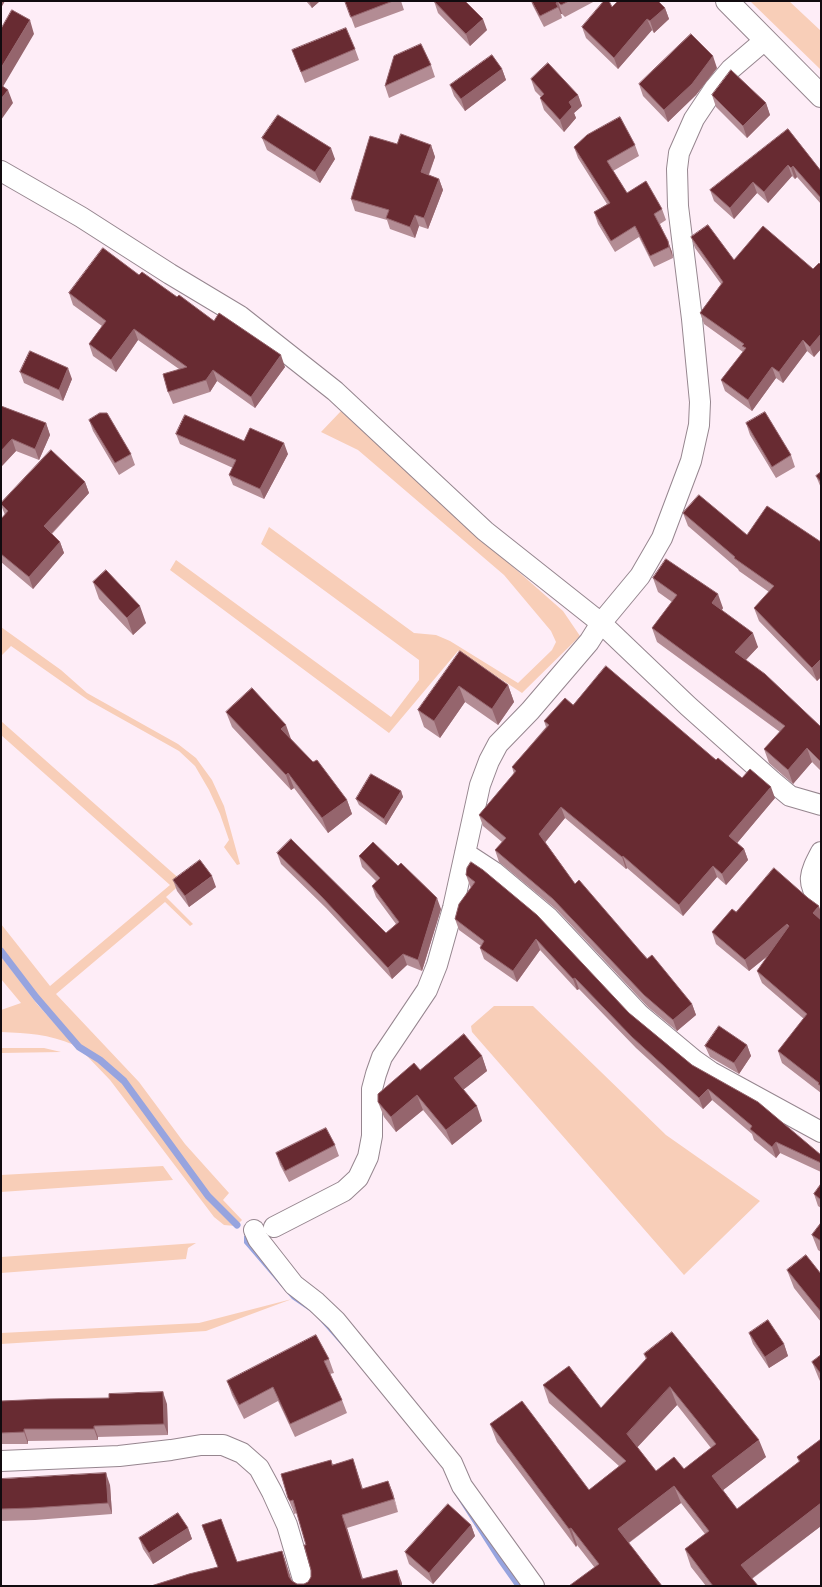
<!DOCTYPE html>
<style>
body{margin:0}
#map{position:relative;width:822px;height:1587px;overflow:hidden;background:#feedf7;font-family:Lato,sans-serif}
canvas{display:block}
.frame{position:absolute;inset:0;border:2px solid #110b0f;pointer-events:none}
</style>
<div id="map">
<canvas width="822" height="1587"></canvas>
<div class="frame"></div>
</div>
<script>
const ctx = document.querySelector('canvas').getContext('2d');
ctx.lineJoin = 'round';
function paint(path, color) { ctx.fillStyle = color; ctx.fill(path, 'evenodd'); }
function stroke(path, color, width, dash) { ctx.strokeStyle = color; ctx.lineWidth = width; ctx.lineCap = dash ? 'butt' : 'round'; ctx.setLineDash(dash || []); ctx.stroke(path); }
const green = new Path2D(`
 M 750,1 L 789,1 L 821,31 L 821,70 Z
 M 341,411 L 478,536 L 563,611 L 580,636 L 522,693 L 458,651 L 389,733 L 170,570 L 176,560 L 391,717 L 419,680 L 419,660 L 261,544 L 269,527 L 414,633 L 436,635 L 450,641 L 518,683 L 552,650 L 556,642 L 551,631 L 504,575 L 358,450 L 321,432 Z
 M 1,627 L 61,670 L 87,693 L 178,744 L 196,758 L 212,780 L 224,806 L 240,864 L 237,865 L 224,847 L 229,840 L 220,814 L 209,790 L 195,766 L 179,751 L 88,700 L 11,646 L 1,656 Z
 M 1,721 L 183,882 L 166,897 L 193,924 L 190,926 L 165,902 L 56,994 L 139,1082 L 185,1144 L 229,1193 L 223,1200 L 242,1220 L 238,1224 L 209,1195 L 125,1079 L 102,1059 L 80,1045 L 37,996 L 1,948 L 1,924 L 50,986 L 170,885 L 1,735 Z
 M 1,956 L 37,1004 L 74,1045 C 48,1034 28,1033 1,1032 L 1,1010 L 21,1003 L 1,979 Z
 M 494,1006 L 533,1006 L 666,1135 L 760,1201 L 684,1275 L 472,1032 L 471,1026 Z
 M 1,1048 L 44,1048 L 61,1052 L 1,1053 Z
 M 78,1048 L 101,1063 L 123,1083 L 207,1198 L 235,1226 L 224,1225 L 214,1217 L 110,1080 L 86,1055 Z
 M 163,1166 L 173,1180 L 1,1192 L 1,1175 Z
 M 196,1243 L 188,1248 L 186,1259 L 1,1273 L 1,1257 Z
 M 292,1299 L 206,1331 L 1,1344 L 1,1333 L 199,1323 Z`);
const water = new Path2D(`
 M 248,1234 L 306,1297 L 452,1470 L 525,1586 L 515,1586 L 498,1562 L 454,1493 L 450,1480 L 446,1471 L 380,1389 L 314,1314 L 292,1299 L 244,1243 L 244,1236 Z`);
const stream = new Path2D(`
 M 1,951 L 36,997 L 79,1047 L 100,1060 L 124,1081 L 208,1196 L 237,1225`);
const street = new Path2D(`
 M 1,171 L 81,217 L 170,274 L 240,316 L 335,391 L 485,531 L 601,623 L 688,706 L 772,781 L 790,796 L 821,805
 M 821,852 C 810,873 805,882 821,903
 M 465,853 L 494,872 L 549,918 L 640,1015 L 694,1060 L 711,1072 L 821,1132
 M 274,1227 L 344,1191 L 358,1178 L 368,1157 L 372,1136 L 372,1089 L 376,1074 L 382,1057 L 427,990 L 437,965 L 453,908 L 480,785 L 489,761 L 498,744 L 530,711 L 589,642 L 601,623 L 640,576 L 662,538 L 691,461 L 699,425 L 700,402 L 692,319 L 678,206 L 677,169 L 679,153 L 694,119 L 714,89 L 731,69 L 765,40
 M 254,1230 L 258,1239 L 294,1285 L 316,1302 L 336,1321 L 452,1463 L 462,1486 L 534,1586
 M 1,1461 L 119,1456 L 171,1450 L 201,1445 L 223,1445 L 242,1453 L 259,1468 L 272,1492 L 287,1525 L 305,1586`);
const secondary = new Path2D(`
 M 727,1 L 821,96`);
const wall = new Path2D(`
 M 306,1 L 320,1 L 312,8 Z
 M 345,1 L 401,1 L 404,10 L 355,28 Z
 M 434,1 L 487,30 L 470,46 L 438,13 Z
 M 531,1 L 595,1 L 565,17 L 562,14 L 561,14 L 562,18 L 544,27 L 533,6 Z
 M 612,7 L 665,8 L 669,19 L 654,33 L 652,30 L 618,69 L 586,38 L 582,27 Z
 M 355,49 L 359,60 L 305,83 L 292,50 Z
 M 431,65 L 435,77 L 389,98 L 385,86 Z
 M 717,68 L 696,95 L 668,122 L 643,96 L 639,84 Z
 M 502,69 L 506,80 L 465,111 L 454,96 L 450,85 Z
 M 531,79 L 578,95 L 582,106 L 574,113 L 576,118 L 564,132 L 544,110 L 540,98 L 541,97 L 535,91 Z
 M 712,95 L 766,103 L 770,115 L 747,138 L 716,107 Z
 M 788,129 L 821,171 L 821,204 L 797,177 L 795,179 L 792,176 L 768,203 L 757,193 L 734,219 L 714,201 L 710,190 Z
 M 262,138 L 335,159 L 320,183 L 267,150 Z
 M 397,144 L 431,145 L 435,157 L 429,175 L 439,179 L 443,190 L 428,229 L 419,226 L 415,238 L 390,229 L 387,220 L 355,211 L 351,199 Z
 M 635,145 L 639,156 L 613,171 L 627,193 L 662,209 L 666,220 L 660,224 L 672,252 L 673,258 L 654,267 L 639,237 L 615,252 L 598,224 L 594,212 L 607,204 L 578,158 L 574,147 Z
 M 691,237 L 734,260 L 813,269 L 821,265 L 821,349 L 814,357 L 807,351 L 783,383 L 776,378 L 752,411 L 725,391 L 721,380 L 743,352 L 704,324 L 700,313 L 721,284 L 695,248 Z
 M 139,275 L 177,297 L 285,367 L 255,408 L 217,381 L 210,392 L 173,404 L 168,392 L 179,369 L 138,340 L 116,372 L 93,356 L 89,344 L 102,326 L 73,305 L 69,293 Z
 M 20,372 L 72,379 L 63,401 L 24,383 Z
 M 1,406 L 46,423 L 50,435 L 39,460 L 16,451 L 1,467 Z
 M 89,420 L 131,454 L 135,465 L 119,475 L 93,431 Z
 M 746,423 L 791,455 L 795,467 L 776,478 L 750,435 Z
 M 176,434 L 244,441 L 288,454 L 264,499 L 233,485 L 229,475 L 233,468 L 180,444 Z
 M 821,472 L 821,488 L 816,476 Z
 M 85,482 L 89,493 L 52,534 L 60,542 L 64,553 L 33,589 L 1,562 L 1,519 L 5,515 L 1,505 L 1,503 Z
 M 683,513 L 747,535 L 821,542 L 821,677 L 817,681 L 759,621 L 754,608 L 769,592 L 739,571 L 738,569 L 688,526 Z
 M 653,578 L 723,608 L 722,610 L 758,647 L 746,660 L 821,727 L 821,771 L 812,762 L 793,784 L 769,763 L 764,749 L 780,732 L 657,642 L 652,628 L 672,602 L 658,592 Z
 M 93,582 L 146,623 L 133,635 L 99,599 Z
 M 460,651 L 508,685 L 514,702 L 498,725 L 465,702 L 440,738 L 424,727 L 418,710 Z
 M 573,705 L 716,760 L 742,778 L 775,798 L 737,843 L 744,849 L 748,860 L 726,885 L 717,877 L 683,916 L 627,868 L 626,869 L 565,818 L 545,842 L 575,884 L 692,1004 L 696,1015 L 677,1031 L 648,1007 L 557,910 L 499,862 L 495,850 L 502,842 L 483,826 L 479,815 L 514,774 L 512,767 L 546,727 L 544,721 Z
 M 226,712 L 291,739 L 347,800 L 352,814 L 328,833 L 294,788 L 291,790 L 232,727 Z
 M 401,791 L 403,797 L 386,825 L 359,805 L 356,799 Z
 M 277,853 L 386,933 L 396,924 L 376,897 L 372,886 L 376,881 L 362,867 L 359,856 L 441,909 L 422,971 L 407,965 L 392,979 L 326,908 L 281,864 Z
 M 467,868 L 629,1013 L 692,1065 L 821,1155 L 821,1172 L 780,1153 L 776,1158 L 754,1140 L 752,1134 L 712,1100 L 703,1109 L 636,1048 L 579,989 L 577,990 L 540,950 L 517,982 L 484,959 L 480,948 L 481,946 L 459,930 L 455,919 L 471,888 L 470,886 L 466,875 Z
 M 173,880 L 216,887 L 189,907 L 177,891 Z
 M 736,912 L 821,912 L 821,1093 L 782,1063 L 778,1051 L 804,1019 L 762,983 L 757,971 L 769,955 L 749,971 L 716,944 L 712,932 Z
 M 747,1045 L 751,1056 L 739,1074 L 710,1057 L 705,1046 Z
 M 482,1056 L 487,1071 L 463,1090 L 482,1121 L 452,1145 L 423,1110 L 396,1132 L 384,1117 L 378,1102 L 420,1070 Z
 M 335,1145 L 339,1156 L 289,1182 L 280,1165 L 276,1153 Z
 M 821,1184 L 821,1208 L 818,1206 L 814,1194 Z
 M 821,1223 L 821,1252 L 818,1250 L 812,1235 Z
 M 787,1270 L 821,1274 L 821,1322 L 794,1288 Z
 M 749,1333 L 784,1344 L 788,1356 L 769,1368 L 753,1344 Z
 M 644,1354 L 766,1457 L 723,1490 L 737,1509 L 799,1462 L 797,1457 L 821,1439 L 821,1526 L 752,1579 L 758,1586 L 706,1586 L 691,1567 L 685,1549 L 705,1534 L 681,1503 L 629,1543 L 595,1568 L 577,1545 L 576,1547 L 497,1442 L 490,1424 L 589,1490 L 619,1466 L 549,1403 L 543,1385 L 601,1408 L 646,1360 ZM 677,1405 L 711,1448 L 684,1469 L 656,1471 L 637,1447 Z
 M 821,1355 L 821,1383 L 819,1379 L 812,1362 Z
 M 329,1359 L 334,1373 L 330,1374 L 342,1400 L 347,1413 L 295,1437 L 278,1401 L 244,1419 L 232,1395 L 227,1381 Z
 M 1,1401 L 167,1404 L 168,1435 L 98,1437 L 98,1440 L 28,1441 L 28,1444 L 1,1444 Z
 M 353,1459 L 363,1489 L 388,1481 L 398,1512 L 347,1528 L 363,1579 L 397,1570 L 402,1586 L 151,1586 L 189,1574 L 218,1567 L 202,1525 L 221,1519 L 237,1562 L 282,1551 L 292,1581 L 297,1584 L 304,1584 L 308,1582 L 311,1577 L 311,1570 L 304,1545 L 306,1545 L 297,1513 L 294,1514 L 293,1510 L 288,1498 L 281,1474 L 331,1460 L 333,1465 Z
 M 1,1479 L 110,1485 L 112,1514 L 35,1520 L 1,1521 Z
 M 471,1525 L 475,1536 L 433,1584 L 409,1564 L 405,1552 Z
 M 188,1528 L 192,1539 L 153,1564 L 143,1549 L 139,1538 Z`);
const shadedWall = new Path2D(`
 M 1,1 L 5,1 L 1,8 Z
 M 309,1 L 320,1 L 312,8 Z
 M 558,2 L 562,14 L 561,14 L 556,3 Z
 M 665,8 L 669,19 L 654,33 L 650,21 Z
 M 483,19 L 487,30 L 470,46 L 466,34 Z
 M 647,19 L 652,30 L 618,69 L 614,58 Z
 M 30,20 L 34,34 L 1,90 L 1,68 Z
 M 713,56 L 717,68 L 696,95 L 668,122 L 664,110 Z
 M 502,69 L 506,80 L 465,111 L 461,99 Z
 M 8,90 L 13,103 L 1,120 L 1,99 Z
 M 578,95 L 582,106 L 574,113 L 576,118 L 564,132 L 560,120 L 569,102 Z
 M 766,103 L 770,115 L 747,138 L 743,126 Z
 M 431,145 L 435,157 L 425,184 L 421,172 Z
 M 331,148 L 335,159 L 320,183 L 315,172 Z
 M 788,165 L 792,176 L 768,203 L 764,192 Z
 M 793,166 L 797,177 L 795,179 L 791,168 Z
 M 439,179 L 443,190 L 428,229 L 424,218 Z
 M 753,182 L 757,193 L 734,219 L 730,208 Z
 M 415,215 L 419,226 L 415,238 L 410,227 Z
 M 668,241 L 672,252 L 673,258 L 669,247 Z
 M 134,329 L 138,340 L 116,372 L 111,360 Z
 M 821,334 L 821,349 L 814,357 L 810,347 Z
 M 803,340 L 807,351 L 783,383 L 779,372 Z
 M 281,355 L 285,367 L 255,408 L 251,397 Z
 M 772,367 L 776,378 L 752,411 L 748,400 Z
 M 68,368 L 72,379 L 63,401 L 59,390 Z
 M 213,370 L 217,381 L 210,392 L 206,380 Z
 M 46,423 L 50,435 L 39,460 L 35,449 Z
 M 12,439 L 16,451 L 1,467 L 1,451 Z
 M 284,443 L 288,454 L 264,499 L 260,489 Z
 M 85,482 L 89,493 L 48,537 L 44,526 Z
 M 60,542 L 64,553 L 33,589 L 29,577 Z
 M 718,594 L 723,608 L 717,617 L 712,603 Z
 M 140,606 L 146,623 L 133,635 L 127,618 Z
 M 753,633 L 758,647 L 740,666 L 735,652 Z
 M 821,659 L 821,677 L 817,681 L 812,668 Z
 M 508,685 L 514,702 L 498,725 L 492,709 Z
 M 459,686 L 465,702 L 440,738 L 434,721 Z
 M 286,725 L 291,739 L 287,744 L 281,729 Z
 M 807,748 L 812,762 L 793,784 L 788,770 Z
 M 288,773 L 294,788 L 291,790 L 286,775 Z
 M 771,787 L 775,798 L 733,848 L 729,836 Z
 M 401,791 L 403,797 L 386,825 L 384,819 Z
 M 347,800 L 352,814 L 328,833 L 322,818 Z
 M 561,807 L 565,818 L 543,845 L 539,834 Z
 M 744,849 L 748,860 L 726,885 L 722,874 Z
 M 623,856 L 627,868 L 626,869 L 622,857 Z
 M 713,866 L 717,877 L 683,916 L 679,905 Z
 M 212,876 L 216,887 L 189,907 L 185,896 Z
 M 437,898 L 441,909 L 422,971 L 418,960 Z
 M 819,906 L 821,912 L 821,921 L 813,913 Z
 M 787,924 L 792,936 L 749,971 L 745,960 Z
 M 536,939 L 540,950 L 517,982 L 513,971 Z
 M 403,954 L 407,965 L 392,979 L 388,968 Z
 M 575,978 L 579,989 L 577,990 L 573,979 Z
 M 692,1004 L 696,1015 L 677,1031 L 673,1020 Z
 M 747,1045 L 751,1056 L 739,1074 L 734,1063 Z
 M 482,1056 L 487,1071 L 459,1093 L 454,1078 Z
 M 708,1089 L 712,1100 L 703,1109 L 699,1098 Z
 M 417,1095 L 423,1110 L 396,1132 L 391,1117 Z
 M 477,1106 L 482,1121 L 452,1145 L 446,1130 Z
 M 776,1142 L 780,1153 L 776,1158 L 772,1147 Z
 M 784,1344 L 788,1356 L 769,1368 L 765,1357 Z
 M 670,1387 L 677,1405 L 633,1452 L 627,1434 Z
 M 163,1392 L 167,1404 L 168,1435 L 164,1424 Z
 M 94,1426 L 98,1437 L 98,1440 L 94,1429 Z
 M 24,1429 L 28,1441 L 28,1444 L 24,1432 Z
 M 759,1440 L 766,1457 L 718,1494 L 712,1476 Z
 M 353,1459 L 357,1472 L 367,1502 L 362,1489 Z
 M 106,1473 L 110,1485 L 112,1514 L 108,1503 Z
 M 388,1481 L 393,1493 L 398,1512 L 394,1499 Z
 M 674,1486 L 681,1503 L 624,1546 L 618,1529 Z
 M 821,1503 L 821,1526 L 747,1582 L 741,1565 Z
 M 342,1515 L 347,1528 L 365,1586 L 362,1579 Z
 M 471,1525 L 475,1536 L 433,1584 L 429,1573 Z
 M 188,1528 L 192,1539 L 153,1564 L 149,1553 Z
 M 571,1528 L 577,1545 L 576,1547 L 569,1529 Z
 M 282,1551 L 286,1563 L 293,1586 L 289,1577 Z
 M 397,1570 L 402,1583 L 402,1586 L 401,1586 Z`);
const building = new Path2D(`
 M 345,1 L 393,1 L 351,17 Z
 M 434,1 L 465,1 L 483,19 L 466,34 Z
 M 532,1 L 569,1 L 561,5 L 558,2 L 556,3 L 558,7 L 540,16 Z
 M 604,1 L 609,1 L 612,7 L 618,1 L 658,1 L 665,8 L 650,21 L 647,19 L 614,58 L 582,27 Z
 M 12,10 L 30,20 L 1,68 L 1,29 Z
 M 346,28 L 355,49 L 301,72 L 292,50 Z
 M 691,34 L 713,56 L 692,84 L 664,110 L 639,84 Z
 M 421,44 L 431,65 L 385,86 L 394,56 Z
 M 492,55 L 502,69 L 461,99 L 450,85 Z
 M 548,63 L 578,95 L 569,102 L 572,107 L 560,120 L 540,98 L 544,94 L 531,79 Z
 M 731,70 L 766,103 L 743,126 L 712,95 Z
 M 1,85 L 8,90 L 1,99 Z
 M 278,115 L 331,148 L 315,172 L 262,138 Z
 M 620,117 L 635,145 L 607,161 L 627,193 L 646,181 L 662,209 L 654,214 L 668,241 L 669,247 L 650,256 L 635,226 L 611,241 L 594,212 L 610,203 L 574,147 L 587,135 Z
 M 788,129 L 821,171 L 821,198 L 793,166 L 791,168 L 788,165 L 764,192 L 753,182 L 730,208 L 710,190 Z
 M 401,134 L 431,145 L 421,172 L 439,179 L 424,218 L 415,215 L 410,227 L 386,218 L 389,210 L 351,199 L 370,136 L 397,144 Z
 M 708,225 L 734,260 L 763,226 L 813,269 L 819,263 L 821,265 L 821,334 L 810,347 L 803,340 L 779,372 L 772,367 L 748,400 L 721,380 L 746,348 L 742,346 L 744,344 L 700,313 L 723,282 L 691,237 Z
 M 103,248 L 139,275 L 142,272 L 177,297 L 179,295 L 214,321 L 219,313 L 281,355 L 251,397 L 213,370 L 206,380 L 168,392 L 163,374 L 187,367 L 134,329 L 111,360 L 89,344 L 106,321 L 69,293 Z
 M 30,351 L 68,368 L 59,390 L 20,372 Z
 M 1,406 L 46,423 L 35,449 L 12,439 L 1,451 Z
 M 765,412 L 791,455 L 772,467 L 746,423 Z
 M 100,413 L 107,413 L 131,454 L 115,463 L 89,420 Z
 M 185,415 L 244,441 L 250,428 L 284,443 L 260,489 L 229,475 L 236,460 L 176,434 Z
 M 51,450 L 85,482 L 44,526 L 60,542 L 29,577 L 1,554 L 1,519 L 8,511 L 1,504 L 1,503 Z
 M 821,472 L 821,482 L 816,476 Z
 M 699,495 L 747,535 L 767,506 L 821,542 L 821,659 L 812,668 L 754,608 L 774,586 L 734,558 L 735,557 L 683,513 Z
 M 666,559 L 718,594 L 712,603 L 753,633 L 735,652 L 765,674 L 821,727 L 821,762 L 807,748 L 788,770 L 764,749 L 785,726 L 652,628 L 677,595 L 653,578 Z
 M 106,570 L 140,606 L 127,618 L 93,582 Z
 M 460,651 L 508,685 L 492,709 L 459,686 L 434,721 L 418,710 Z
 M 606,666 L 716,760 L 718,758 L 742,778 L 750,769 L 771,787 L 729,836 L 744,849 L 722,874 L 713,866 L 679,905 L 623,856 L 622,857 L 561,807 L 539,834 L 575,884 L 579,880 L 647,959 L 652,955 L 692,1004 L 673,1020 L 644,995 L 553,899 L 495,850 L 506,838 L 479,815 L 516,771 L 512,767 L 549,725 L 544,721 L 565,698 L 573,705 Z
 M 252,688 L 286,725 L 281,729 L 313,762 L 317,760 L 347,800 L 322,818 L 288,773 L 286,775 L 226,712 Z
 M 371,774 L 401,791 L 384,819 L 356,799 Z
 M 291,839 L 386,933 L 399,922 L 372,886 L 380,878 L 359,856 L 373,842 L 398,866 L 401,863 L 437,898 L 418,960 L 403,954 L 388,968 L 322,897 L 277,853 Z
 M 200,860 L 212,876 L 185,896 L 173,880 Z
 M 471,862 L 483,870 L 537,915 L 629,1013 L 692,1065 L 758,1102 L 821,1155 L 821,1163 L 776,1142 L 772,1147 L 750,1129 L 752,1126 L 708,1089 L 699,1098 L 632,1037 L 575,978 L 573,979 L 536,939 L 513,971 L 480,948 L 484,941 L 455,919 L 459,904 L 475,882 L 466,875 L 467,868 Z
 M 774,868 L 808,898 L 819,906 L 813,913 L 821,920 L 821,1086 L 818,1084 L 819,1083 L 778,1051 L 807,1014 L 757,971 L 789,926 L 787,924 L 745,960 L 712,932 L 732,909 L 736,912 Z
 M 719,1026 L 747,1045 L 734,1063 L 705,1046 Z
 M 464,1034 L 482,1056 L 454,1078 L 477,1106 L 446,1130 L 417,1095 L 391,1117 L 378,1102 L 378,1094 L 414,1063 L 420,1070 Z
 M 326,1128 L 335,1145 L 285,1171 L 276,1153 Z
 M 821,1184 L 821,1200 L 814,1194 Z
 M 821,1223 L 821,1241 L 812,1235 Z
 M 806,1255 L 821,1274 L 821,1312 L 787,1270 Z
 M 768,1320 L 784,1344 L 765,1357 L 749,1333 Z
 M 672,1332 L 759,1440 L 712,1476 L 737,1509 L 800,1461 L 797,1457 L 821,1439 L 821,1503 L 741,1565 L 758,1586 L 713,1586 L 685,1549 L 709,1531 L 674,1486 L 618,1529 L 662,1586 L 569,1586 L 599,1564 L 571,1528 L 569,1529 L 490,1424 L 522,1401 L 589,1490 L 626,1461 L 543,1385 L 569,1366 L 601,1408 L 647,1358 L 644,1354 ZM 670,1387 L 716,1444 L 684,1469 L 674,1457 L 656,1471 L 627,1434 Z
 M 316,1335 L 329,1359 L 324,1361 L 342,1400 L 290,1424 L 273,1387 L 239,1405 L 227,1381 Z
 M 821,1355 L 821,1374 L 812,1362 Z
 M 163,1392 L 164,1424 L 94,1426 L 94,1429 L 24,1429 L 24,1432 L 1,1433 L 1,1401 L 48,1399 L 109,1398 L 109,1394 Z
 M 353,1459 L 362,1489 L 388,1481 L 394,1499 L 342,1515 L 362,1579 L 397,1570 L 401,1586 L 151,1586 L 189,1574 L 218,1567 L 202,1525 L 221,1519 L 237,1562 L 282,1551 L 289,1577 L 292,1581 L 297,1584 L 304,1584 L 308,1582 L 311,1577 L 311,1570 L 304,1545 L 306,1545 L 293,1500 L 290,1501 L 288,1498 L 281,1474 L 331,1460 L 332,1465 Z
 M 106,1473 L 108,1503 L 31,1508 L 1,1509 L 1,1479 Z
 M 448,1504 L 471,1525 L 429,1573 L 405,1552 Z
 M 178,1513 L 188,1528 L 149,1553 L 139,1538 Z`);
paint(green, '#f8ceb8');
paint(water, '#97a4df');
stroke(stream, '#97a4df', 7);
stroke(street, '#96868f', 22);
stroke(secondary, '#96868f', 24);
stroke(street, '#fff', 20);
stroke(secondary, '#fff', 22);
paint(wall, '#b38c94');
paint(shadedWall, '#95656d');
paint(building, '#682b32');
stroke(building, '#95656d', 1);
</script>
